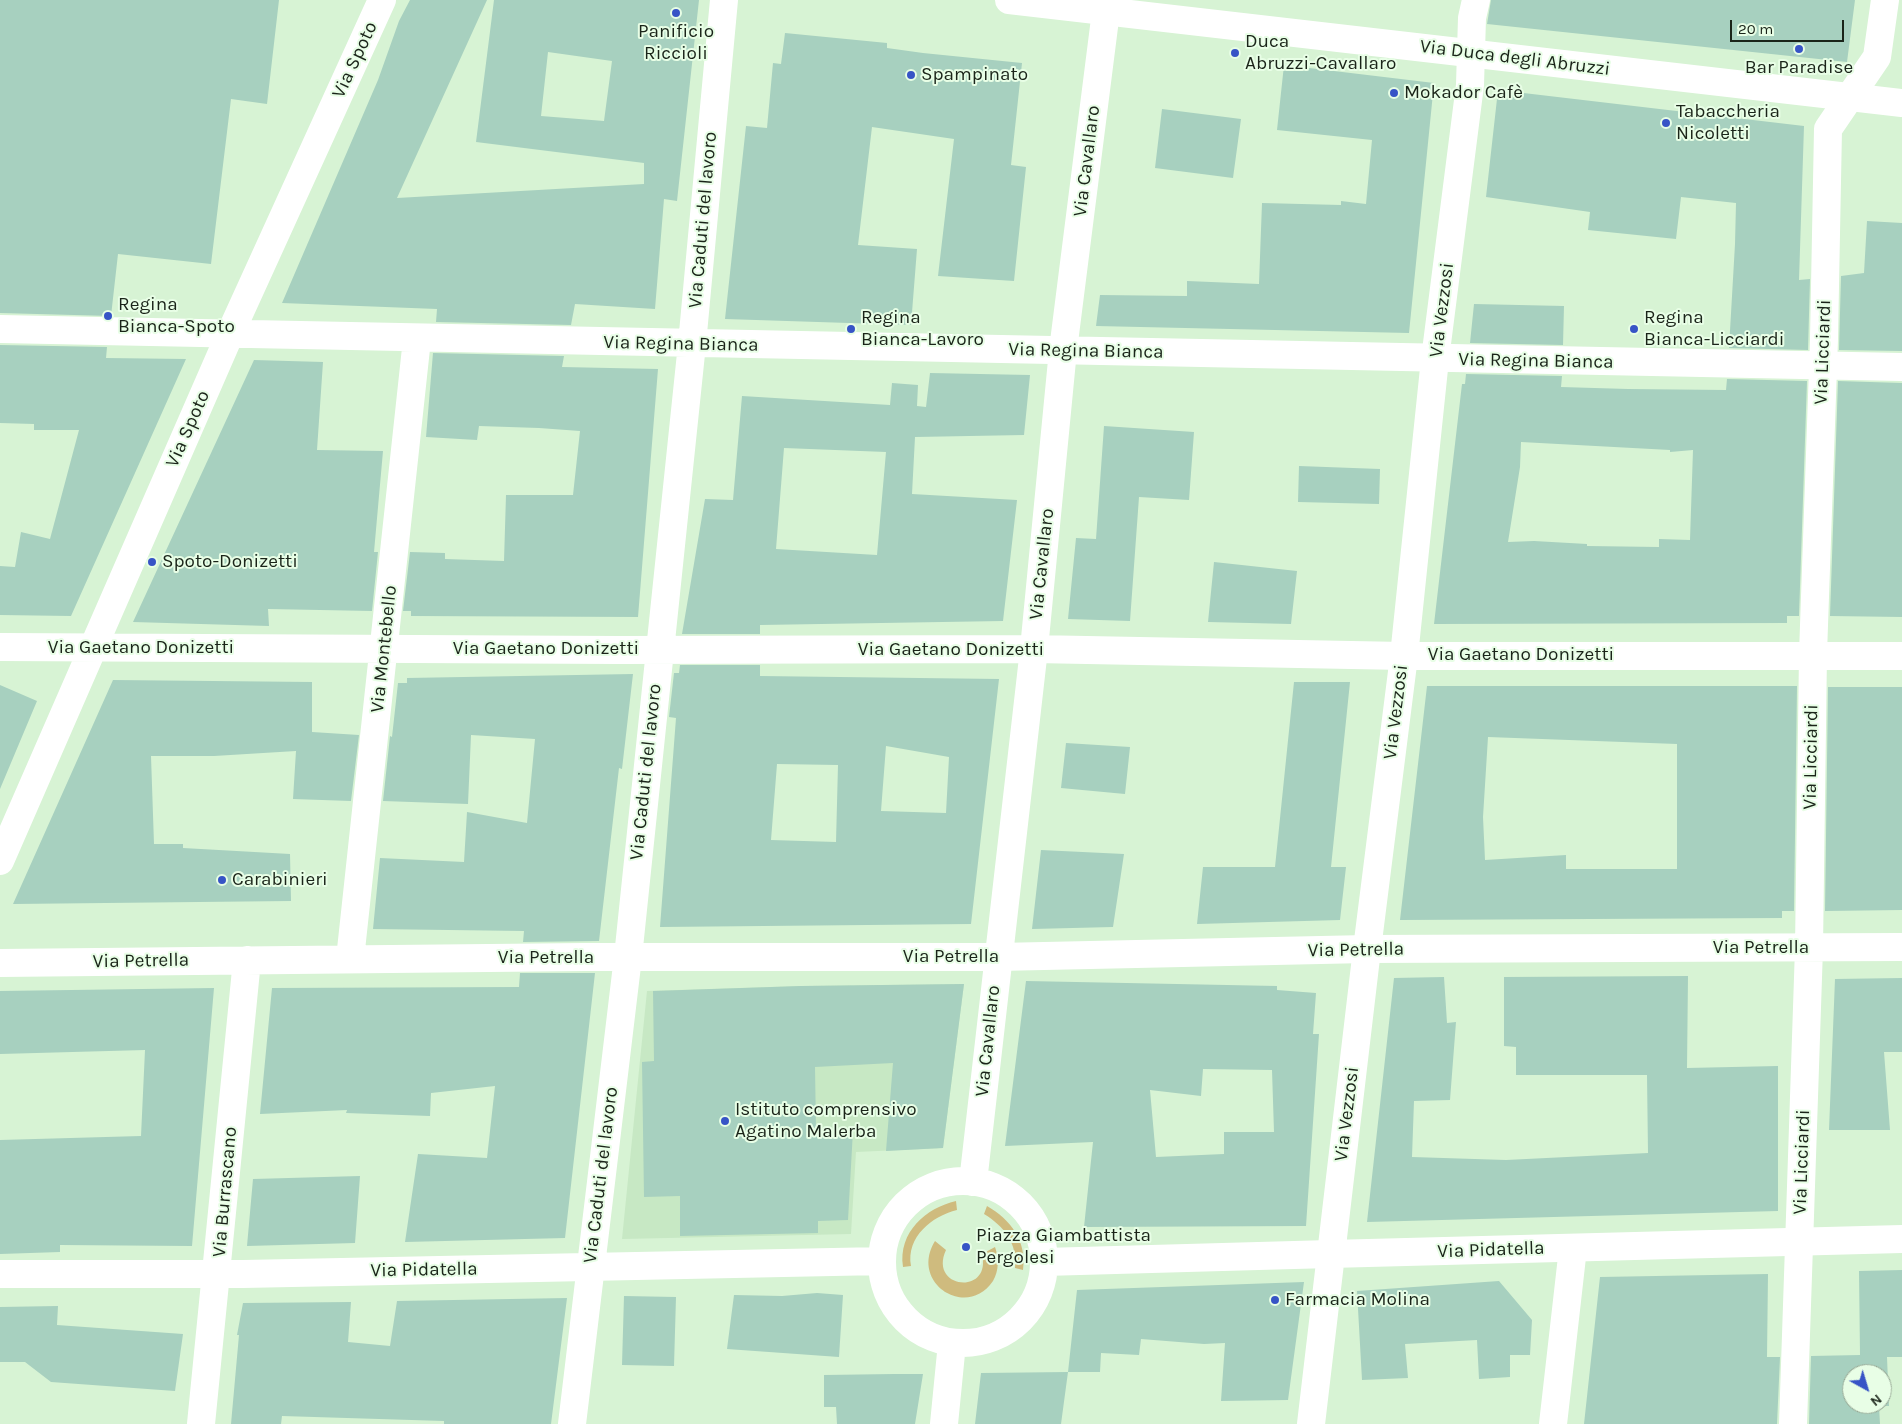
<!DOCTYPE html>
<meta charset="utf-8">
<style>
body{margin:0}
#map{position:relative;width:1902px;height:1424px;overflow:hidden;background:#d7f3d4;font-family:Karla,sans-serif}
canvas{display:block}
.north{position:absolute;left:1842px;top:1364px;width:50px;height:50px;box-sizing:border-box;background:#e8fee6;border:1px solid #96a794;border-radius:50%;rotate:141deg;font-size:14px;font-weight:700;line-height:20px;text-align:center;color:#1a2419}
.north::after{content:'';display:block;margin:auto;width:18px;height:22px;background:#3754c6;clip-path:polygon(50% 0,100% 100%,50% 72%,0 100%)}
.scale{position:absolute;left:1730px;top:20px;width:114px;height:22px;box-sizing:border-box;border:2px solid #1a2419;border-top:0;padding-left:6px;font-size:15px;line-height:18px;white-space:nowrap;color:#1a2419;-webkit-text-stroke:4px #e8fee6;paint-order:stroke}
</style>
<div id="map">
<canvas width="1902" height="1424"></canvas>
<div class="north">N</div>
<div class="scale">20 m</div>
</div>
<script>
const ctx = document.querySelector('canvas').getContext('2d');
ctx.lineJoin = 'round';
function paint(path, color) { ctx.fillStyle = color; ctx.fill(path, 'evenodd'); }
function stroke(path, color, width, dash) { ctx.strokeStyle = color; ctx.lineWidth = width; ctx.lineCap = dash ? 'butt' : 'round'; ctx.setLineDash(dash || []); ctx.stroke(path); }
function drawText(font, color, halo, rows, align = 'center') {
  ctx.font = font + ' Karla,sans-serif'; ctx.lineWidth = 4; ctx.setLineDash([]); ctx.textBaseline = 'middle'; ctx.strokeStyle = halo; ctx.fillStyle = color; for (const [text, x, y, turn = 0] of rows) {
    ctx.save(); ctx.translate(x, y); ctx.rotate((+turn || 0) * Math.PI / 180); ctx.textAlign = isNaN(turn) ? turn : align; if (halo) ctx.strokeText(text, 0, 0); ctx.fillText(text, 0, 0); ctx.restore();
  }
}
const built = new Path2D(`
 M 964,984 L 943,1148 L 856,1152 L 851,1234 L 622,1239 L 647,991 L 801,986 Z`);
const green = new Path2D(`
 M 956,1201 L 957,1210 C 932,1216 906,1237 911,1266 L 903,1267 C 898,1232 926,1208 956,1201 Z
 M 987,1206 C 1011,1220 1027,1241 1023,1270 L 1015,1268 C 1018,1244 1004,1226 984,1214 Z
 M 935,1241 L 946,1250 C 928,1289 992,1296 982,1254 L 995,1247 C 999,1258 999,1271 993,1281 C 967,1320 909,1283 935,1241 Z`);
const building = new Path2D(`
 M 0,0 L 279,0 L 267,104 L 231,99 L 211,264 L 118,254 L 111,316 L 0,313 Z
 M 410,0 L 487,0 L 397,198 L 644,184 L 644,163 L 476,142 L 494,0 L 699,0 L 677,201 L 664,199 L 655,309 L 575,304 L 571,325 L 436,322 L 437,309 L 282,303 L 378,80 L 399,21 ZM 548,52 L 612,61 L 604,121 L 541,116 Z
 M 1491,0 L 1855,0 L 1847,62 L 1487,24 Z
 M 785,33 L 887,43 L 887,48 L 923,53 L 1022,63 L 1011,165 L 1026,167 L 1014,281 L 938,276 L 954,139 L 872,127 L 858,245 L 917,249 L 911,325 L 725,319 L 746,126 L 767,128 L 773,63 L 781,64 Z
 M 1284,65 L 1434,83 L 1409,333 L 1096,326 L 1100,295 L 1187,296 L 1187,281 L 1259,284 L 1262,203 L 1341,205 L 1341,201 L 1366,204 L 1372,140 L 1277,130 Z
 M 1498,90 L 1804,126 L 1799,280 L 1810,279 L 1808,350 L 1729,348 L 1735,244 L 1736,203 L 1681,197 L 1676,239 L 1588,230 L 1590,212 L 1486,197 Z
 M 1162,109 L 1241,119 L 1233,178 L 1155,168 Z
 M 1867,221 L 1902,223 L 1902,351 L 1839,350 L 1841,276 L 1864,273 Z
 M 1474,304 L 1564,306 L 1563,345 L 1470,343 Z
 M 0,345 L 107,347 L 106,358 L 186,359 L 71,616 L 0,615 L 0,566 L 15,567 L 21,532 L 50,539 L 79,430 L 34,430 L 34,424 L 0,423 Z
 M 433,353 L 564,356 L 562,367 L 658,369 L 638,617 L 411,616 L 411,611 L 403,611 L 410,552 L 445,553 L 445,559 L 504,561 L 506,495 L 573,495 L 580,431 L 539,428 L 479,426 L 477,440 L 426,437 Z
 M 254,360 L 323,362 L 317,450 L 383,451 L 374,552 L 378,552 L 372,611 L 268,609 L 269,626 L 133,622 Z
 M 930,373 L 1030,375 L 1024,435 L 915,437 L 912,494 L 1017,500 L 1003,621 L 760,625 L 760,634 L 682,634 L 705,499 L 733,500 L 742,396 L 890,405 L 892,383 L 918,385 L 917,406 L 926,407 ZM 784,448 L 886,452 L 877,555 L 776,549 Z
 M 1466,374 L 1562,376 L 1561,387 L 1628,389 L 1726,390 L 1727,379 L 1807,381 L 1799,616 L 1787,616 L 1787,623 L 1434,624 L 1462,384 L 1465,384 ZM 1521,442 L 1670,450 L 1670,452 L 1693,450 L 1690,540 L 1659,539 L 1659,547 L 1587,546 L 1587,544 L 1534,541 L 1508,542 L 1520,467 Z
 M 1838,381 L 1902,383 L 1902,617 L 1830,616 Z
 M 1104,426 L 1194,432 L 1189,500 L 1139,497 L 1130,621 L 1068,619 L 1076,538 L 1096,539 Z
 M 1299,466 L 1380,469 L 1379,504 L 1298,502 Z
 M 1214,562 L 1297,571 L 1291,624 L 1208,622 Z
 M 680,665 L 760,665 L 760,676 L 999,679 L 971,924 L 660,927 L 676,718 L 669,717 L 674,673 L 679,673 ZM 886,746 L 949,757 L 946,813 L 881,811 ZM 777,764 L 838,765 L 836,842 L 771,840 Z
 M 633,674 L 622,769 L 619,768 L 599,941 L 523,942 L 524,931 L 373,929 L 380,858 L 464,862 L 467,812 L 527,823 L 535,739 L 471,735 L 468,804 L 383,801 L 390,736 L 392,737 L 398,683 L 407,683 L 407,678 Z
 M 113,680 L 312,682 L 312,732 L 359,735 L 351,801 L 293,799 L 296,751 L 214,756 L 151,756 L 154,844 L 183,844 L 183,848 L 290,854 L 291,901 L 13,904 Z
 M 1294,682 L 1350,682 L 1331,867 L 1346,867 L 1340,920 L 1197,924 L 1203,867 L 1275,867 Z
 M 0,685 L 37,701 L 0,789 Z
 M 1427,686 L 1797,686 L 1794,911 L 1782,911 L 1782,918 L 1400,920 ZM 1488,737 L 1677,744 L 1677,869 L 1566,869 L 1566,855 L 1485,860 L 1483,817 Z
 M 1828,687 L 1902,687 L 1902,910 L 1825,911 Z
 M 1066,743 L 1130,747 L 1125,794 L 1061,788 Z
 M 1041,850 L 1124,854 L 1113,927 L 1032,929 Z
 M 520,973 L 595,973 L 565,1238 L 405,1242 L 418,1154 L 487,1158 L 495,1086 L 431,1093 L 430,1116 L 346,1113 L 347,1110 L 260,1114 L 272,988 L 519,987 Z
 M 1688,976 L 1687,1068 L 1778,1066 L 1778,1211 L 1367,1222 L 1394,978 L 1444,977 L 1447,1023 L 1456,1022 L 1450,1100 L 1414,1101 L 1412,1157 L 1506,1160 L 1648,1153 L 1647,1075 L 1516,1075 L 1516,1047 L 1504,1046 L 1504,977 Z
 M 1902,978 L 1902,1052 L 1884,1052 L 1890,1130 L 1829,1130 L 1835,979 Z
 M 1026,981 L 1277,986 L 1277,990 L 1316,993 L 1313,1034 L 1319,1034 L 1306,1226 L 1084,1227 L 1093,1142 L 1005,1146 ZM 1203,1069 L 1272,1070 L 1274,1132 L 1224,1132 L 1224,1154 L 1156,1157 L 1150,1090 L 1201,1096 Z
 M 964,984 L 943,1148 L 886,1151 L 893,1063 L 815,1067 L 816,1131 L 853,1130 L 848,1220 L 818,1221 L 818,1233 L 680,1236 L 680,1196 L 644,1197 L 642,1062 L 654,1061 L 653,991 L 801,986 Z
 M 214,988 L 192,1246 L 60,1245 L 60,1252 L 0,1254 L 0,1140 L 141,1136 L 145,1050 L 0,1054 L 0,991 Z
 M 360,1176 L 355,1243 L 247,1246 L 253,1179 Z
 M 1902,1270 L 1902,1357 L 1887,1357 L 1889,1406 L 1879,1406 L 1880,1424 L 1809,1424 L 1811,1356 L 1860,1355 L 1859,1271 ZM 1852,1374 L 1882,1374 L 1882,1404 L 1852,1404 Z
 M 1768,1274 L 1767,1357 L 1780,1357 L 1777,1424 L 1584,1424 L 1600,1277 Z
 M 1499,1281 L 1532,1320 L 1530,1355 L 1510,1355 L 1510,1377 L 1479,1379 L 1477,1340 L 1405,1344 L 1408,1378 L 1362,1380 L 1357,1291 Z
 M 1304,1282 L 1288,1400 L 1221,1401 L 1225,1343 L 1204,1344 L 1141,1339 L 1139,1355 L 1101,1353 L 1100,1372 L 1068,1372 L 1077,1290 Z
 M 817,1293 L 843,1295 L 839,1357 L 727,1349 L 734,1295 L 782,1296 Z
 M 624,1296 L 676,1297 L 674,1366 L 622,1365 Z
 M 567,1298 L 551,1424 L 444,1424 L 444,1421 L 282,1416 L 281,1424 L 231,1424 L 239,1335 L 237,1335 L 243,1303 L 351,1302 L 348,1342 L 390,1346 L 397,1301 Z
 M 58,1306 L 57,1325 L 183,1334 L 175,1391 L 51,1382 L 25,1362 L 0,1362 L 0,1307 Z
 M 1068,1372 L 1061,1424 L 975,1424 L 981,1373 Z
 M 894,1374 L 923,1374 L 915,1424 L 837,1424 L 836,1407 L 824,1407 L 824,1375 Z`);
const minor = new Path2D(`
 M 0,329 L 1902,367
 M 0,647 L 619,650 L 1034,649 L 1404,656 L 1902,656
 M 0,861 L 230,334 L 382,0
 M 350,959 L 417,339
 M 0,963 L 586,957 L 998,957 L 1367,949 L 1902,947
 M882 1262a81 81 0 1 1 162 0a81 81 0 1 1-162 0Z
 M 973,1182 L 1034,649 L 1063,350 L 1106,11
 M 1044,1262 L 1330,1254
 M 0,1274 L 243,1274 L 882,1261
 M 201,1424 L 247,960
 M 572,1424 L 628,957 L 692,344 L 724,0
 M 944,1424 L 952,1343
 M 1553,1424 L 1573,1248
 M 1793,1424 L 1809,948 L 1813,654 L 1824,339 L 1828,129 L 1877,57 L 1885,0`);
const tertiary = new Path2D(`
 M 1330,1254 L 1902,1239
 M 1311,1424 L 1367,949 L 1404,656 L 1435,359 L 1470,85 L 1472,18 L 1476,0`);
const secondary = new Path2D(`
 M 1009,0 L 1902,103`);
const markers = [
 [676,13,5,"#3754c6"],
 [1799,49,5,"#3754c6"],
 [1235,53,5,"#3754c6"],
 [911,75,5,"#3754c6"],
 [1394,93,5,"#3754c6"],
 [1666,123,5,"#3754c6"],
 [108,316,5,"#3754c6"],
 [851,329,5,"#3754c6"],
 [1634,329,5,"#3754c6"],
 [152,562,5,"#3754c6"],
 [222,880,5,"#3754c6"],
 [725,1121,5,"#3754c6"],
 [966,1247,5,"#3754c6"],
 [1275,1300,5,"#3754c6"]
];
const poiNames = [
 ["Panificio",676,32,"center"],
 ["Riccioli",676,54,"center"],
 ["Duca",1245,42],
 ["Abruzzi-Cavallaro",1245,64],
 ["Bar Paradise",1799,68,"center"],
 ["Spampinato",921,75],
 ["Mokador Cafè",1404,93],
 ["Tabaccheria",1676,112],
 ["Nicoletti",1676,134],
 ["Regina",118,305],
 ["Bianca-Spoto",118,327],
 ["Regina",861,318],
 ["Bianca-Lavoro",861,340],
 ["Regina",1644,318],
 ["Bianca-Licciardi",1644,340],
 ["Spoto-Donizetti",162,562],
 ["Carabinieri",232,880],
 ["Istituto comprensivo",735,1110],
 ["Agatino Malerba",735,1132],
 ["Piazza Giambattista",976,1236],
 ["Pergolesi",976,1258],
 ["Farmacia Molina",1285,1300]
];
const streetNames = [
 ["Via Duca degli Abruzzi",1515,58,7],
 ["Via Spoto",355,60,-65],
 ["Via Cavallaro",1087,161,-83],
 ["Via Caduti del lavoro",703,220,-85],
 ["Via Vezzosi",1442,310,-83],
 ["Via Regina Bianca",681,344,1],
 ["Via Regina Bianca",1086,351,1],
 ["Via Licciardi",1823,352,-88],
 ["Via Regina Bianca",1536,361,1],
 ["Via Spoto",188,429,-66],
 ["Via Cavallaro",1042,564,-84],
 ["Via Gaetano Donizetti",141,648],
 ["Via Montebello",384,649,-84],
 ["Via Gaetano Donizetti",546,649],
 ["Via Gaetano Donizetti",951,650],
 ["Via Gaetano Donizetti",1521,655],
 ["Via Vezzosi",1396,712,-83],
 ["Via Licciardi",1811,757,-89],
 ["Via Caduti del lavoro",646,772,-84],
 ["Via Petrella",1761,948],
 ["Via Petrella",1356,950,-1],
 ["Via Petrella",951,957],
 ["Via Petrella",546,958],
 ["Via Petrella",141,961,-1],
 ["Via Cavallaro",988,1041,-84],
 ["Via Vezzosi",1347,1114,-83],
 ["Via Licciardi",1802,1162,-88],
 ["Via Caduti del lavoro",601,1175,-83],
 ["Via Burrascano",225,1192,-85],
 ["Via Pidatella",1491,1250,-2],
 ["Via Pidatella",424,1270,-1]
];
paint(built, '#c7e8c4');
paint(green, '#cfbb7e');
paint(building, '#a7d0bf');
stroke(minor, '#fff', 28);
stroke(tertiary, '#fff', 28);
stroke(secondary, '#fff', 28);
for (const [x, y, r, color] of markers) { const dot = new Path2D(); dot.arc(x, y, r, 0, 2 * Math.PI); ctx.fillStyle = color; ctx.fill(dot); stroke(dot, '#e8fee6', 2); }
drawText('19px', '#1a2419', '#e8fee6', poiNames, 'left');
drawText('19px', '#1a2419', '#e8fee6', streetNames);
</script>
